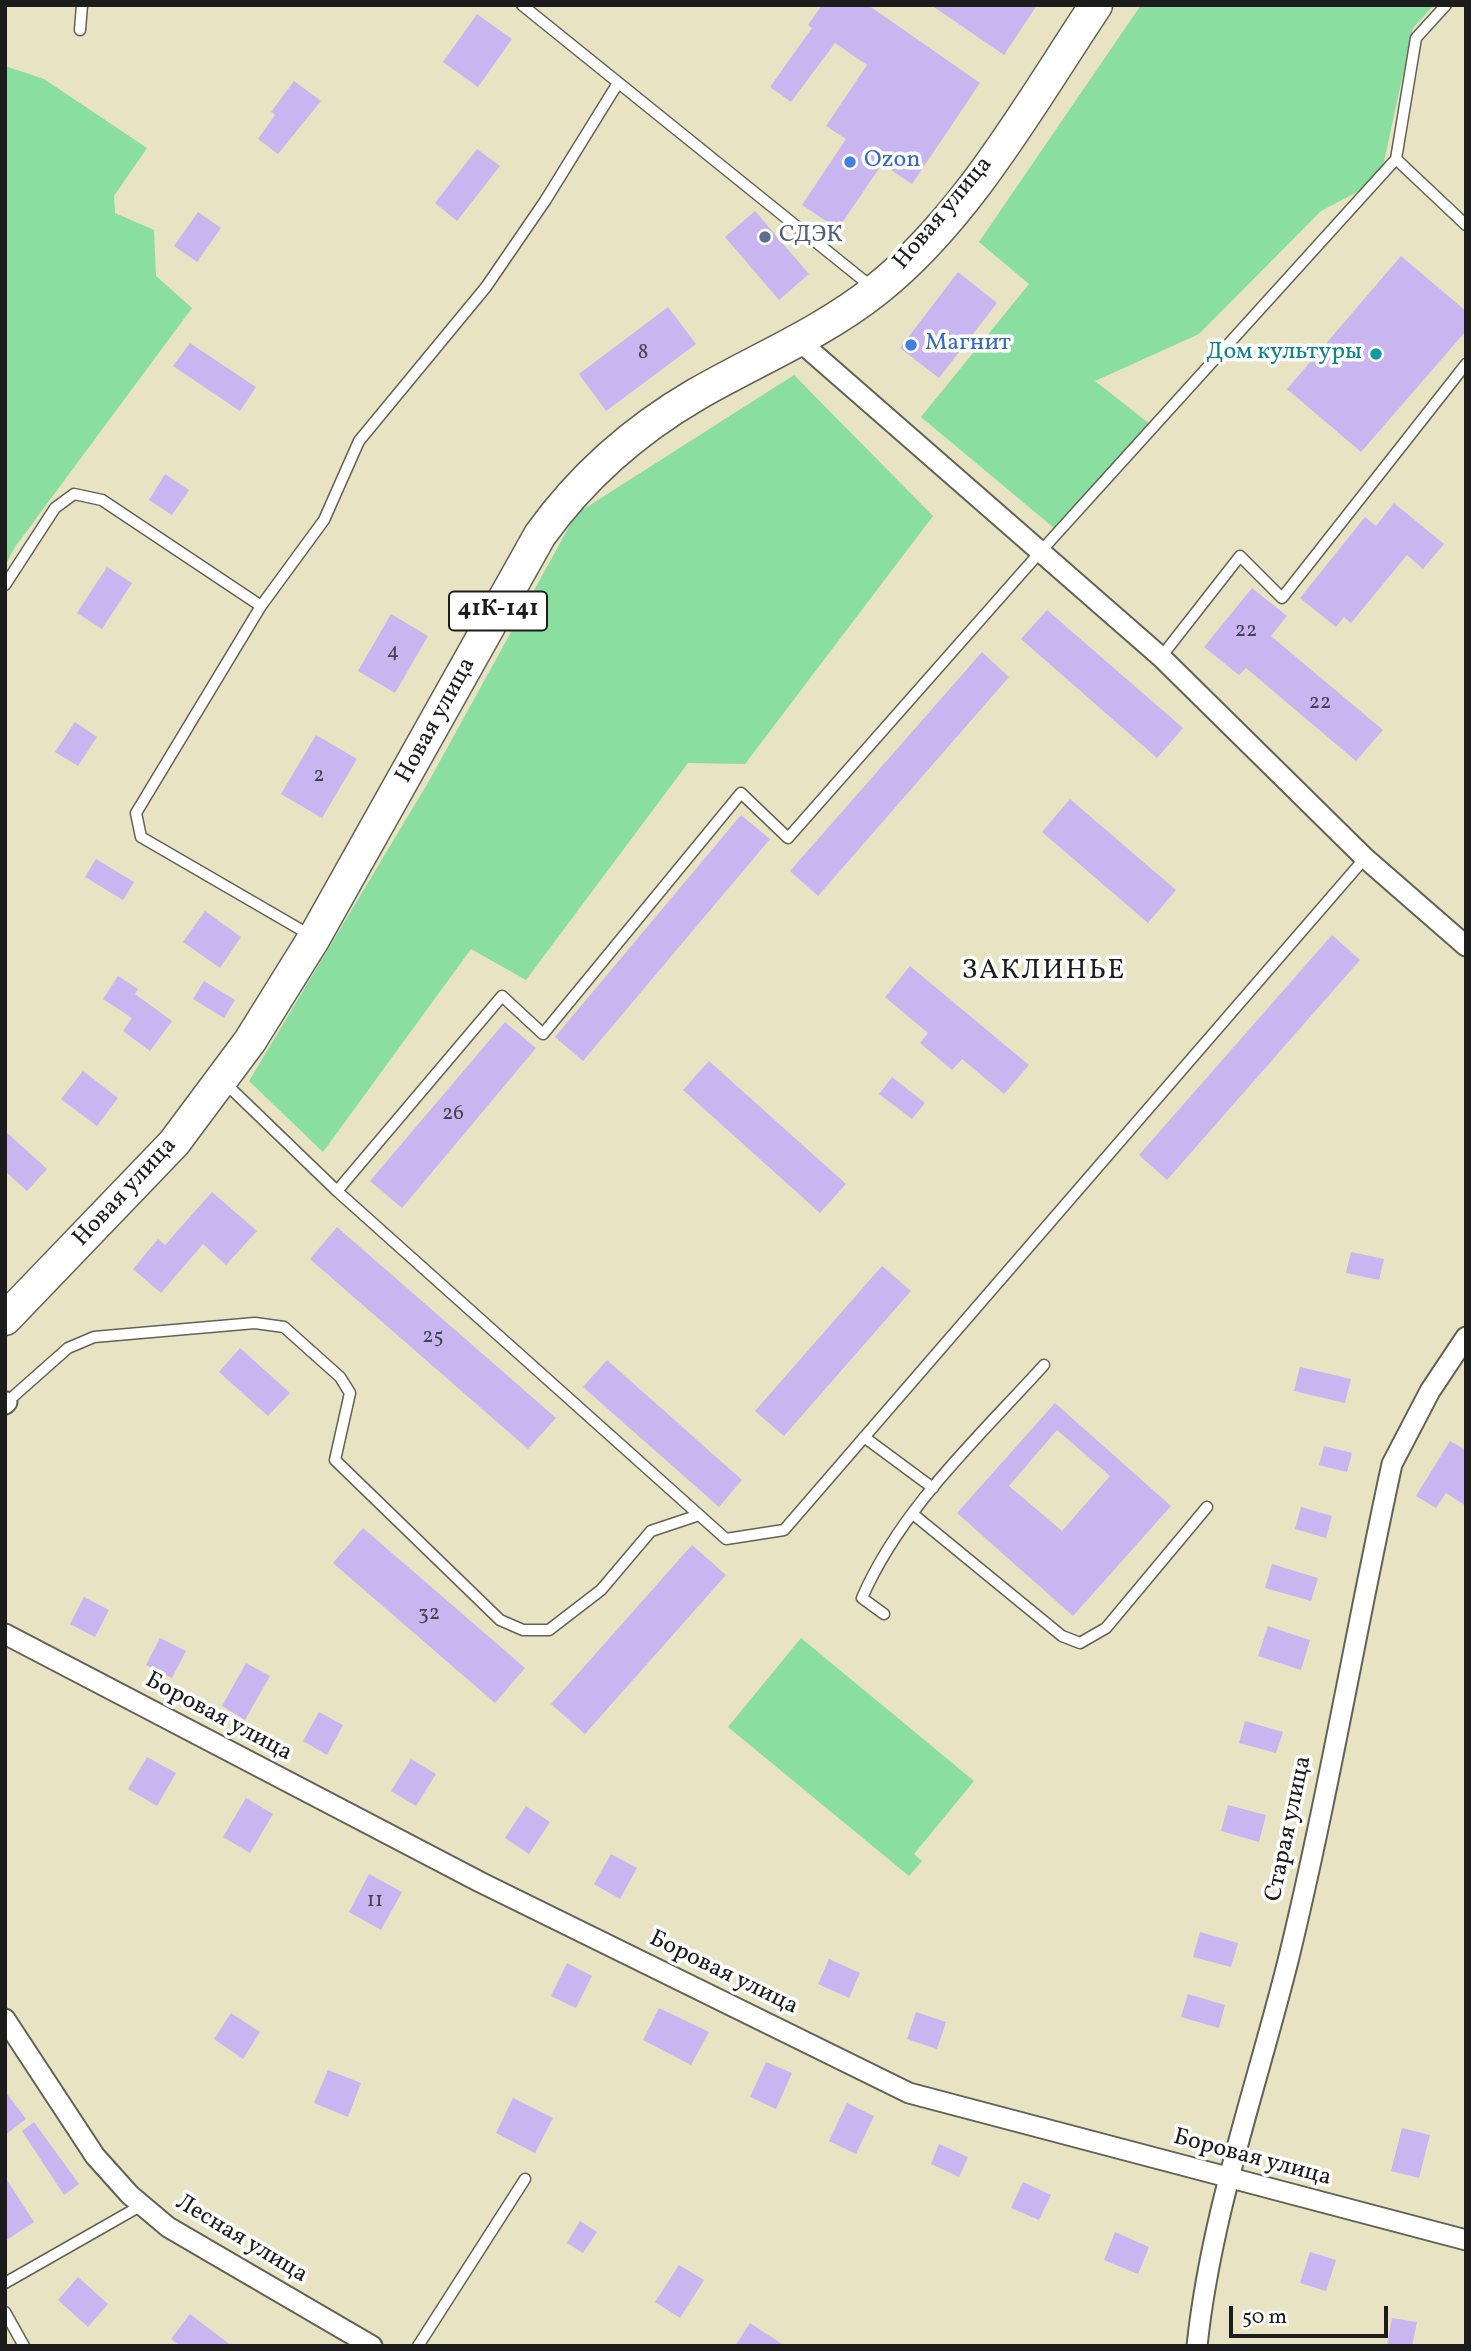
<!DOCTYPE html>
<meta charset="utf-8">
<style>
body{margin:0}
#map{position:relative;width:1471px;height:2351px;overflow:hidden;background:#e8e3c3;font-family:Vollkorn,serif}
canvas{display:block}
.frame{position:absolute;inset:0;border:7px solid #1c1c1c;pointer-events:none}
.scale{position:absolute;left:1229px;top:2306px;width:159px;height:32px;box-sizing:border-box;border:4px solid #1c1c1c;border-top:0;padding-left:9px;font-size:21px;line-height:24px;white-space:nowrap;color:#1c1c1c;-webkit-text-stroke:5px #fff;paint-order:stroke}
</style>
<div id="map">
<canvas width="1471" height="2351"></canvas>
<div class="frame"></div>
<div class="scale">50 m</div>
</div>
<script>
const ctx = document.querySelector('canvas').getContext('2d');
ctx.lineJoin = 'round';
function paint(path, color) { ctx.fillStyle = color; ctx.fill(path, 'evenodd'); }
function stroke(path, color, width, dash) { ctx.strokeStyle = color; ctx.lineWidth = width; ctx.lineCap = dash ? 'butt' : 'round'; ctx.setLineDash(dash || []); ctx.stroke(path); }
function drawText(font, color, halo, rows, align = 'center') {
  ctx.font = font + ' Vollkorn,serif'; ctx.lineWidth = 7; ctx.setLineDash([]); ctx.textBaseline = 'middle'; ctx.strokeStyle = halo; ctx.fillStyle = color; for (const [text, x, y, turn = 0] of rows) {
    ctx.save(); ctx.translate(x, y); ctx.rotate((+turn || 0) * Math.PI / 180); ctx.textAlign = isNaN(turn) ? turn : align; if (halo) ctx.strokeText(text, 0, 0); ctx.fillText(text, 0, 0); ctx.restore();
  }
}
const green = new Path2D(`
 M 1141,5 L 1434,5 L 1413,28 L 1380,180 L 1321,211 L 1199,334 L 1095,381 L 1151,425 L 1060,533 L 921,417 L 1029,284 L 979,242 Z
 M 5,66 L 44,79 L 147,148 L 114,196 L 115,213 L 154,230 L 156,276 L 192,308 L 15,547 L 5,566 Z
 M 794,375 L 933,516 L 745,764 L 688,763 L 526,980 L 471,949 L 323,1152 L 249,1081 L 429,781 L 576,514 Z
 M 801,1638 L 974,1781 L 914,1854 L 922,1861 L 909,1876 L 728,1727 Z`);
const building = new Path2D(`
 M 822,5 L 868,5 L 980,83 L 912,184 L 882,164 L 838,229 L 802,205 L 846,139 L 826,126 L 867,65 L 835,43 L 791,102 L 770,87 L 812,28 L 808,25 Z
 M 931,5 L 1037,5 L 1004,55 Z
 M 477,14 L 512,39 L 478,87 L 443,62 Z
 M 294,81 L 321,101 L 278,154 L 258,139 L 275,115 L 271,112 Z
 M 477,149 L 500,166 L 457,221 L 435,203 Z
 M 755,211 L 809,274 L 779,300 L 725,237 Z
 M 198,212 L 221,228 L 197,262 L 174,246 Z
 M 1401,256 L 1466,311 L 1466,331 L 1361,452 L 1287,389 Z
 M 958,272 L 997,303 L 939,378 L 900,348 Z
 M 668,307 L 696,344 L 606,411 L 579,374 Z
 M 190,343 L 256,387 L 240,411 L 173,366 Z
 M 165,474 L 189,490 L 172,515 L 149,500 Z
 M 1394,503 L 1444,544 L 1423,569 L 1407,555 L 1351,623 L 1344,617 L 1336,627 L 1300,598 L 1365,517 L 1376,526 Z
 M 107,567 L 132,583 L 102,629 L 77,613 Z
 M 1252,588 L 1287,616 L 1271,636 L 1383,730 L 1356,761 L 1246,668 L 1239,675 L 1204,647 Z
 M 1047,610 L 1183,728 L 1157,758 L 1021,639 Z
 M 391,614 L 428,636 L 395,693 L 358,671 Z
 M 982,652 L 1009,677 L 818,896 L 790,871 Z
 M 75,722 L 97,737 L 78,766 L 55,752 Z
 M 316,735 L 357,759 L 322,818 L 281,794 Z
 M 1070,799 L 1176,890 L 1148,923 L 1042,832 Z
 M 741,815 L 770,839 L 583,1061 L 555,1037 Z
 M 96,859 L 134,882 L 123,900 L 85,877 Z
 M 205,911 L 241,937 L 220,968 L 183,942 Z
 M 1332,935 L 1360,960 L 1167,1180 L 1139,1155 Z
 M 910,966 L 1029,1065 L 1004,1094 L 962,1059 L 952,1070 L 920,1043 L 928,1033 L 885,997 Z
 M 118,976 L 138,989 L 135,994 L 172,1021 L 150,1051 L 123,1031 L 132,1018 L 103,999 Z
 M 204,981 L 235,1000 L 224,1018 L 193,999 Z
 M 505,1022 L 536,1048 L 402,1208 L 370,1181 Z
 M 709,1061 L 846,1184 L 820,1213 L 683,1090 Z
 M 83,1071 L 118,1098 L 97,1126 L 61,1099 Z
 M 892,1077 L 925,1103 L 912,1119 L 879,1094 Z
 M 5,1131 L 47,1169 L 27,1191 L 5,1171 Z
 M 212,1192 L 257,1231 L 226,1265 L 203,1244 L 161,1293 L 133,1269 L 158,1239 L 165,1245 Z
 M 337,1227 L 556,1418 L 528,1449 L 310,1259 Z
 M 1351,1252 L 1384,1259 L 1379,1280 L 1346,1273 Z
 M 882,1266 L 911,1291 L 784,1436 L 755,1411 Z
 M 240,1348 L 290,1393 L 268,1416 L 219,1372 Z
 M 607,1360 L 742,1480 L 719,1507 L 583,1387 Z
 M 1300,1367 L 1351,1379 L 1345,1403 L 1294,1391 Z
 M 1055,1403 L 1171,1506 L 1073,1616 L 957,1513 ZM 1057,1430 L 1110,1476 L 1062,1531 L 1009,1486 Z
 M 1450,1441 L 1466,1450 L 1466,1506 L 1446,1493 L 1436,1508 L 1416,1496 Z
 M 1324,1446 L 1352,1453 L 1347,1472 L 1319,1465 Z
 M 1301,1507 L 1332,1516 L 1326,1538 L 1295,1529 Z
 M 363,1528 L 525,1668 L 495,1703 L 333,1563 Z
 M 692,1545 L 726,1575 L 585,1734 L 551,1704 Z
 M 1272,1564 L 1318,1578 L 1311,1601 L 1265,1588 Z
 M 84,1597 L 109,1610 L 95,1637 L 70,1624 Z
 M 1268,1626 L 1310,1640 L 1301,1670 L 1258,1656 Z
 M 160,1638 L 186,1651 L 172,1678 L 146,1665 Z
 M 246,1663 L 270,1676 L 245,1720 L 222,1706 Z
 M 319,1712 L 343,1725 L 327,1755 L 303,1741 Z
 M 1245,1721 L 1283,1732 L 1276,1753 L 1239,1743 Z
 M 147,1757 L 176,1773 L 157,1806 L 128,1789 Z
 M 411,1759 L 436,1774 L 416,1806 L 391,1791 Z
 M 246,1798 L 273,1814 L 250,1853 L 223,1837 Z
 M 1228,1805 L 1266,1815 L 1259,1842 L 1221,1831 Z
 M 526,1806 L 550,1822 L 529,1854 L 505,1838 Z
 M 611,1854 L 637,1868 L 620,1899 L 594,1884 Z
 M 369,1874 L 402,1892 L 381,1930 L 349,1912 Z
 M 1200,1932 L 1238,1943 L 1231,1967 L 1193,1957 Z
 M 829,1959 L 860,1973 L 849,1998 L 818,1984 Z
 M 567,1963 L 592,1976 L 576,2008 L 551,1996 Z
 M 1188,1994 L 1225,2005 L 1219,2028 L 1181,2017 Z
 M 659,2008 L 709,2032 L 691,2065 L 643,2040 Z
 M 916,2012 L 946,2022 L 937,2049 L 907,2039 Z
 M 231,2013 L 260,2032 L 243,2059 L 214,2039 Z
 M 766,2062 L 792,2073 L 776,2109 L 750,2097 Z
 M 328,2070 L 361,2083 L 348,2117 L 314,2103 Z
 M 5,2091 L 26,2119 L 5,2135 Z
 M 513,2098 L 553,2118 L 535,2153 L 496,2133 Z
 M 847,2103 L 874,2116 L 856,2154 L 829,2141 Z
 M 34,2122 L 79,2184 L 64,2195 L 22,2131 Z
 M 1402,2128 L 1430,2135 L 1419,2178 L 1391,2171 Z
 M 939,2144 L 968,2157 L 959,2177 L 931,2164 Z
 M 5,2177 L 34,2222 L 5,2241 Z
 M 1023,2182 L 1051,2195 L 1039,2220 L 1011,2208 Z
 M 580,2221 L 597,2232 L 583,2253 L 567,2243 Z
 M 1115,2232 L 1149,2247 L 1138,2274 L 1104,2260 Z
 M 1310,2252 L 1336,2260 L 1326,2291 L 1300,2283 Z
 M 679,2265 L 704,2280 L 680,2318 L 655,2302 Z
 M 78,2277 L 108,2304 L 88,2327 L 58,2300 Z
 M 190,2314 L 232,2346 L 180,2346 L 171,2339 Z
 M 1392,2318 L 1417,2322 L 1412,2346 L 1387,2346 Z
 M 750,2323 L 785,2346 L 735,2346 Z`);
const service = new Path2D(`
 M 522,5 L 873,288
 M 80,30 L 82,5
 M 1396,159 L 1466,225
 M 5,585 L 55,508 L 74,494 L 102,500 L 261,606
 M 1161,657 L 1240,556 L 1282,598 L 1466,364
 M 310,935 L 141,837 L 136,813 L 261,606 L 324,520 L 359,441 L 486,287 L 545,201 L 618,83
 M 224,1082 L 337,1191 L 726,1539 L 784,1530 L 1365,858
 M 337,1191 L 502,996 L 543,1034 L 741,793 L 788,838 L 1041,551 L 1396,159 L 1416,38 L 1446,5
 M 7,1402 L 68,1348 L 94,1337 L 255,1323 L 284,1327 L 340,1377 L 350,1393 L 335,1460 L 500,1620 L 523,1630 L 549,1630 L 601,1590 L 651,1531 L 699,1515
 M 864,1437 L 933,1488
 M 913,1514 L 1062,1636 L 1080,1643 L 1106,1628 L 1207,1507
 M 884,1614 L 862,1598 C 901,1508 979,1437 1044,1365
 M 5,2283 L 142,2205
 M 5,2312 L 24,2346
 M 418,2346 L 525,2179`);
const minor = new Path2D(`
 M 797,339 L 1161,657 L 1365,858 L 1466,946
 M 5,1404 L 7,1402
 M 5,1634 L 480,1882 L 909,2093 L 1466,2240
 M 5,2019 L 95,2156 L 130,2195 L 168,2227 L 372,2346
 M 1197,2346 C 1211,2214 1256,2089 1288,1961 C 1328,1797 1356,1629 1392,1464 L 1430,1391 L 1466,1337`);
const primary = new Path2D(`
 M 5,1319 L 174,1143 L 250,1041 L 314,938 L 540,535 C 581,478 635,430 697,394 C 756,360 822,333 876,290 C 967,218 1032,101 1096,5`);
const markers = [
 [850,162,7,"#3f7fe0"],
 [765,237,7,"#5c6f8a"],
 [911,345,7,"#3f7fe0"],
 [1376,354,7,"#0f9aa8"]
];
const numberNames = [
 ["8",643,354],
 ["22",1246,632],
 ["4",393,653],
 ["22",1320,704],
 ["2",319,777],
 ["26",453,1115],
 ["25",433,1338],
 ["32",429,1615],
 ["11",375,1902]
];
const shields = [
 [498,611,98]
];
const shieldNames = [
 ["41К-141",498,611]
];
const shopNames = [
 ["Ozon",864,162],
 ["Магнит",925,345]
];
const streetNames = [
 ["Новая улица",944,214,-50],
 ["Новая улица",437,721,-61],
 ["Новая улица",126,1193,-47],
 ["Боровая улица",218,1718,28],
 ["Старая улица",1290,1829,-78],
 ["Боровая улица",723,1974,26],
 ["Боровая улица",1252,2159,15],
 ["Лесная улица",241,2240,31]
];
const serviceNames = [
 ["СДЭК",779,237]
];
const cultureNames = [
 ["Дом культуры",1362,354]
];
const quarterNames = [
 ["ЗАКЛИНЬЕ",1044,973]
];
paint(green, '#89dea0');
paint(building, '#c9b6f0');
stroke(service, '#636256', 13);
stroke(minor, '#636256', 23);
stroke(primary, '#636256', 35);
stroke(service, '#fff', 10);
stroke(minor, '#fff', 19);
stroke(primary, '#fff', 32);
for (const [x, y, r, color] of markers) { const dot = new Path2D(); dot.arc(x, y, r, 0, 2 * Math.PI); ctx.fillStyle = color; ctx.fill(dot); stroke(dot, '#fff', 2.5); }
drawText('21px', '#474251', null, numberNames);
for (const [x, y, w] of shields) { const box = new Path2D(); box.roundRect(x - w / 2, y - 19.5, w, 39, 5); ctx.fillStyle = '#fff'; ctx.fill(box); stroke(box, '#1c1c1c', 2); }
drawText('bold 23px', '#1c1c1c', null, shieldNames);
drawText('24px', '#366cbe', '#fff', shopNames, 'left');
drawText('24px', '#1c1c1c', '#fff', streetNames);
drawText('24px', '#4e5e75', '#fff', serviceNames, 'left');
drawText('24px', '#0d838f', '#fff', cultureNames, 'right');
ctx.letterSpacing = '2px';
drawText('28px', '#1c1c1c', '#fff', quarterNames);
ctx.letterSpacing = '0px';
</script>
